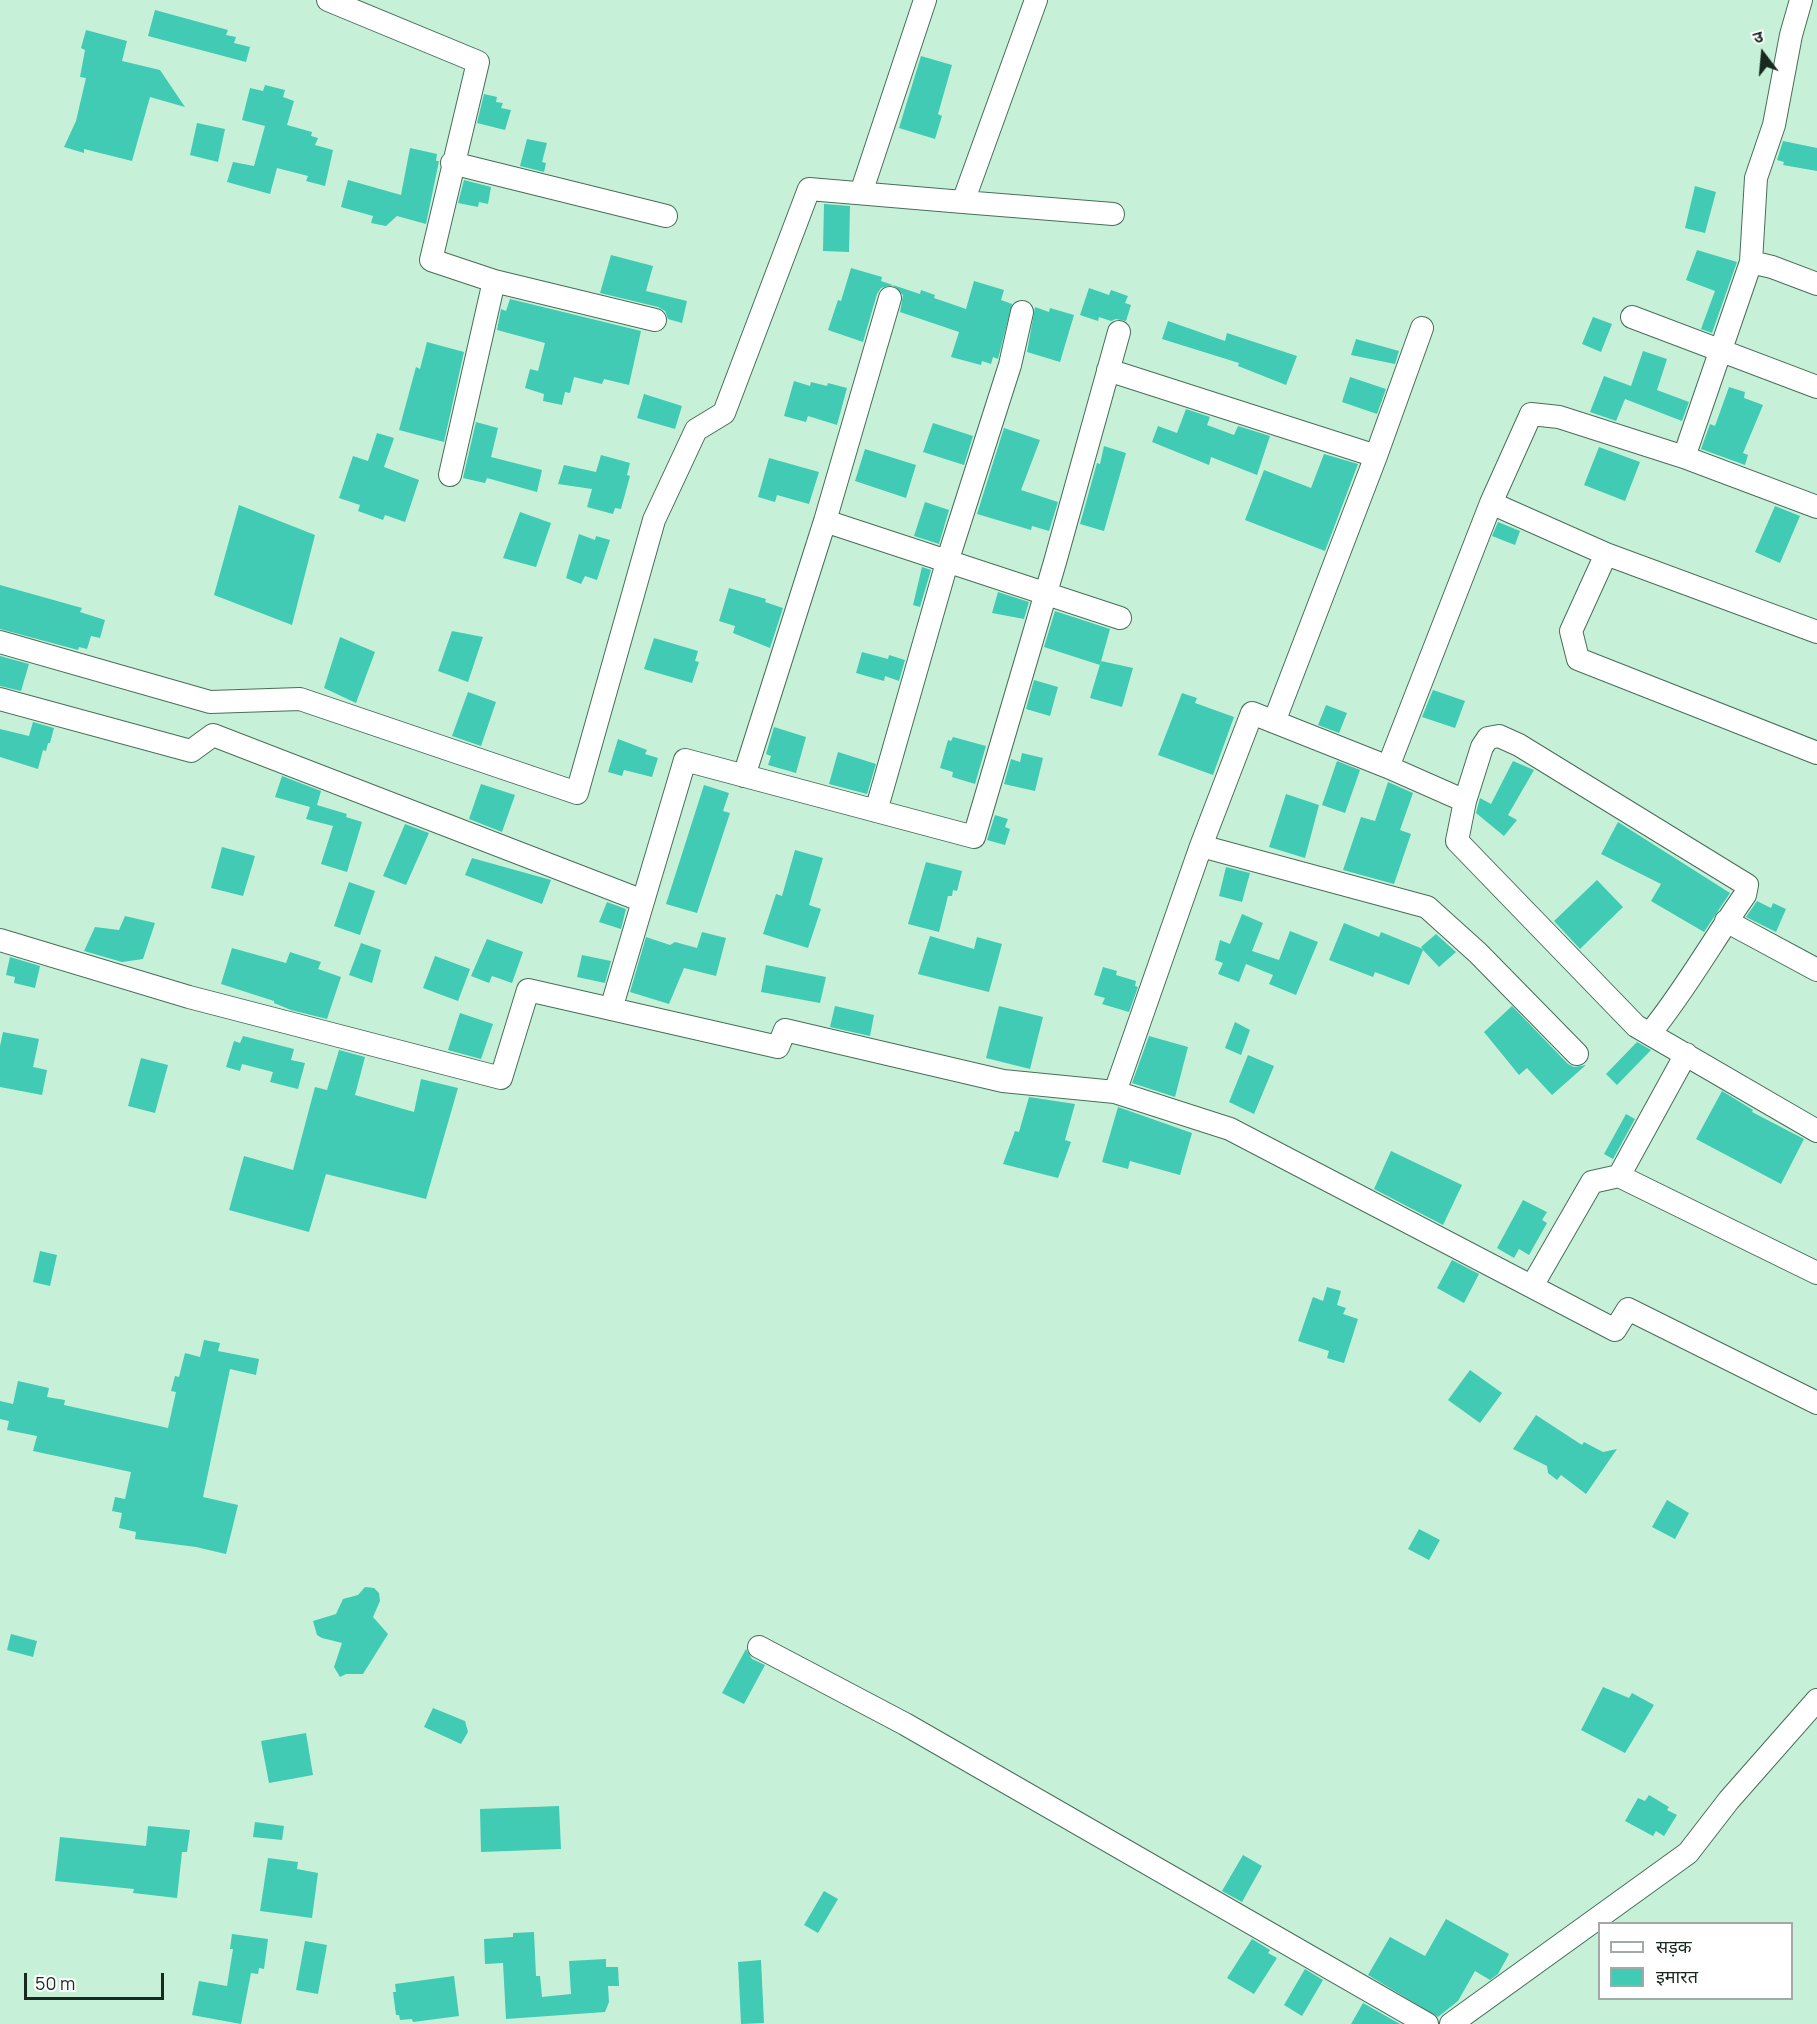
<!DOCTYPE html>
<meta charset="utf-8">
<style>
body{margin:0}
#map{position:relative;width:1817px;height:2024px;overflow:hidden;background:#c6f1d8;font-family:Manrope,"Noto Sans Devanagari",sans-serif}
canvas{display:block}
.legend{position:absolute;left:1598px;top:1922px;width:195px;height:78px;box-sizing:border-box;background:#fff;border:2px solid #a3a9a6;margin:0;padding:8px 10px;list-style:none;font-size:18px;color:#182920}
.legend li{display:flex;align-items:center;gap:12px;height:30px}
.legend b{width:30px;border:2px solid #a3a9a6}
.north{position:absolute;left:1733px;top:24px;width:60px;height:60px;-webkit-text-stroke:4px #fff;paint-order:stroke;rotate:344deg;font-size:16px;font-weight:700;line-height:24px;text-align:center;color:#182920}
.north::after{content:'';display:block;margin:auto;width:21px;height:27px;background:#182920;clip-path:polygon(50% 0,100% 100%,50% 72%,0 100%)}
.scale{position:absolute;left:24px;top:1973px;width:140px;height:27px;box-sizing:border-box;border:3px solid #182920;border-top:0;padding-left:8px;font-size:18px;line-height:21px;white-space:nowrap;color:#182920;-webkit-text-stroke:4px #fff;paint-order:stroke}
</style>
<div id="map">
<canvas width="1817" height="2024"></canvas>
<ul class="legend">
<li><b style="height:8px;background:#fff"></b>सड़क</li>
<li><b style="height:16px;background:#41cab4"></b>इमारत</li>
</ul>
<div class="north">उ</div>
<div class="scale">50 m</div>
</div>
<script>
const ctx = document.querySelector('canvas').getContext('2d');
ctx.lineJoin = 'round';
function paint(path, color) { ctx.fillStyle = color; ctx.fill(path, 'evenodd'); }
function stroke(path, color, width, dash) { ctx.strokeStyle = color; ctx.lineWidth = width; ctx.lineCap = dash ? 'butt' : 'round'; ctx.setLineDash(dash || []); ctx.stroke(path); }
const building = new Path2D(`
 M 155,10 L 228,30 L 226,35 L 236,37 L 234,43 L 250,47 L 246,62 L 148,36 Z
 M 86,30 L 127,41 L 122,61 L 160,70 L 185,107 L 150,97 L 132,161 L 84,149 L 84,153 L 64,147 L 76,121 L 86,78 L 80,77 L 85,50 L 81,48 Z
 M 921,56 L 952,65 L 938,114 L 942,116 L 935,139 L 899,128 Z
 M 265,85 L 285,90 L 283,97 L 294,101 L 287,125 L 312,132 L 311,136 L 318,138 L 315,145 L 333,150 L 325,186 L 306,181 L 308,176 L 277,168 L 270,194 L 227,182 L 233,162 L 254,166 L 265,126 L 242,120 L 250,88 L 263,91 Z
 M 484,94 L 497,97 L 496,102 L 503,103 L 501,108 L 511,110 L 505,130 L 477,123 Z
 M 197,123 L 225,129 L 218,162 L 190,155 Z
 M 527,139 L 547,143 L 542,162 L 546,163 L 544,172 L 520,166 Z
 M 1783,141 L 1817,148 L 1817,171 L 1783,165 L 1784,162 L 1777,160 Z
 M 410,148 L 437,154 L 436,161 L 439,161 L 426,224 L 397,216 L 386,226 L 371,223 L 373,216 L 341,207 L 348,180 L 401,195 Z
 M 464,180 L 491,187 L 488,204 L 479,202 L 478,207 L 458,203 Z
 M 1695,186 L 1716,192 L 1705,233 L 1685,228 Z
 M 824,204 L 850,206 L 849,252 L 823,251 Z
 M 1697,250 L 1737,262 L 1712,333 L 1701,329 L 1715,291 L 1686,280 Z
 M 611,255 L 653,266 L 646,291 L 687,301 L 682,323 L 668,319 L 665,311 L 658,307 L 600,293 Z
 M 851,268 L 882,277 L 881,281 L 920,294 L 921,290 L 935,295 L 934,298 L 966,309 L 974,281 L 1004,290 L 1001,300 L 1012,304 L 998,359 L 993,357 L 991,364 L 982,361 L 981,365 L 951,357 L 959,332 L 900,312 L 903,295 L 893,285 L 881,288 L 877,294 L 863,342 L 828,330 L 838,300 L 841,301 Z
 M 1089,288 L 1109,295 L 1111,290 L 1128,296 L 1125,303 L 1131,305 L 1126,321 L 1116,319 L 1111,321 L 1099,317 L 1098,321 L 1080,315 Z
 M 510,299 L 641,331 L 629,385 L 604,379 L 602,384 L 574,377 L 570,393 L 565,392 L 562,405 L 543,401 L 544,394 L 525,388 L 530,369 L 538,371 L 545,343 L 497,330 L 501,309 L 506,311 Z
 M 1035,307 L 1049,312 L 1050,308 L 1074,315 L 1060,362 L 1027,352 Z
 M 1593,317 L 1612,324 L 1601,352 L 1582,344 Z
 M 1168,321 L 1225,341 L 1227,333 L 1297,356 L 1286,385 L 1238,366 L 1239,363 L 1162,339 Z
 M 1356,339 L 1399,351 L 1395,364 L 1351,355 Z
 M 427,342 L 464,352 L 444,442 L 399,430 L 416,367 L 420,369 Z
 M 1643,351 L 1667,359 L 1657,390 L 1689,402 L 1682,421 L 1625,399 L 1616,421 L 1590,412 L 1604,376 L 1631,386 Z
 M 1350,377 L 1386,389 L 1377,414 L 1342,402 Z
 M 794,381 L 810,386 L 811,382 L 827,386 L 828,383 L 847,388 L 837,425 L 808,416 L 806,422 L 784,416 Z
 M 1729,387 L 1745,392 L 1744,398 L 1763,405 L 1743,453 L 1748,455 L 1745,465 L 1701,449 L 1710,424 L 1715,426 Z
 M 644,394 L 682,406 L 675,429 L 637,418 Z
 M 1186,409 L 1210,417 L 1207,425 L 1234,435 L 1238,426 L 1270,436 L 1257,475 L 1211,457 L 1209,465 L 1152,442 L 1158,426 L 1177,433 Z
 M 476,422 L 498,428 L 491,457 L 542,470 L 537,492 L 487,478 L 485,483 L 463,478 Z
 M 933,423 L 973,436 L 964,465 L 923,452 Z
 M 1004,428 L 1040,440 L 1021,490 L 1058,502 L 1049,531 L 1032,526 L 1031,530 L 977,514 Z
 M 377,433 L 394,438 L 384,467 L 419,480 L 405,522 L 385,515 L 383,520 L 358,511 L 360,505 L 339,498 L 353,456 L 368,461 Z
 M 1104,446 L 1126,453 L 1104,531 L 1080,524 L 1097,463 L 1100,464 Z
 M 1599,447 L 1640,462 L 1625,501 L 1584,485 Z
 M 865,449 L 916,465 L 906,498 L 855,481 Z
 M 1324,454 L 1358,464 L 1325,551 L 1245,520 L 1264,470 L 1311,488 Z
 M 601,455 L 630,463 L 627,475 L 630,476 L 621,509 L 615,508 L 613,514 L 587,507 L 592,489 L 558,484 L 564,465 L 596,472 Z
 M 769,458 L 819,472 L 809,504 L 777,495 L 775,502 L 758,497 Z
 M 925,502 L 949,510 L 939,544 L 914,536 Z
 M 239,505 L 315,535 L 292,625 L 214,595 Z
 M 1775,506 L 1800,516 L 1780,563 L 1755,552 Z
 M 520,512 L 551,523 L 536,567 L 503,558 Z
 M 1498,522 L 1520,531 L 1515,545 L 1492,536 Z
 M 579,534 L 595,540 L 596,536 L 610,540 L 597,580 L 585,576 L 581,584 L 566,578 Z
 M 922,567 L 931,570 L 920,607 L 913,605 Z
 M 0,585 L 82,608 L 80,612 L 105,620 L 100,638 L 91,636 L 87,649 L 79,647 L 78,650 L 0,629 Z
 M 729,588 L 766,599 L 765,602 L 783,608 L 770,648 L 733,633 L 735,626 L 719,621 Z
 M 998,592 L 1029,602 L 1024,619 L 992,613 Z
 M 1055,611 L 1110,629 L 1100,665 L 1044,647 Z
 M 452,631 L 483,637 L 468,682 L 438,671 Z
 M 340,637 L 375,652 L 356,703 L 324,688 Z
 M 654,638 L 698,651 L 695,661 L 699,662 L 692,683 L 644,669 Z
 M 862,652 L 888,659 L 889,655 L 905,660 L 899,681 L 885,676 L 884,681 L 856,673 Z
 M 0,656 L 29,664 L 21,691 L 0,686 Z
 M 1101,661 L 1133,668 L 1122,707 L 1090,698 Z
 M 1034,680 L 1058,687 L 1050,716 L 1026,709 Z
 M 1433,690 L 1465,701 L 1455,728 L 1422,717 Z
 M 468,692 L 496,702 L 481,746 L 452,736 Z
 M 1182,693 L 1197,698 L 1195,703 L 1234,717 L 1213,775 L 1158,755 Z
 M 1326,705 L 1347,713 L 1339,733 L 1318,725 Z
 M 33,722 L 54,728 L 50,743 L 48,743 L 46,751 L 43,750 L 38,769 L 0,757 L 0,729 L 29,736 Z
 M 774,727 L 806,737 L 796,773 L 768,765 L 771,756 L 766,754 Z
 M 953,737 L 986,746 L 975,784 L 952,777 L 953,772 L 940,768 L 948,740 L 951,741 Z
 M 618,739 L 647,750 L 645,754 L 658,758 L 652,777 L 624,770 L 622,776 L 608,772 Z
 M 838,752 L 876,764 L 867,794 L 829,784 Z
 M 1022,753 L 1043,758 L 1035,791 L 1004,784 L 1011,759 L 1020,762 Z
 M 1337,761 L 1360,770 L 1345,813 L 1322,805 Z
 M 1513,761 L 1534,770 L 1508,815 L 1517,820 L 1504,836 L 1476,813 L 1480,798 L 1491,804 Z
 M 282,776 L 321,791 L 317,805 L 347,814 L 346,817 L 362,822 L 347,872 L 321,864 L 333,826 L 306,819 L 310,807 L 275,797 Z
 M 1388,782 L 1413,793 L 1400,830 L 1411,834 L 1394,884 L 1343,870 L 1361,817 L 1375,821 Z
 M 481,784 L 515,795 L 502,832 L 469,819 Z
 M 704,785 L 729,793 L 723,811 L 730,813 L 697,913 L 666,904 Z
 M 1286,794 L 1319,805 L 1305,858 L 1269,847 Z
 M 995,815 L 1008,819 L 1005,827 L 1010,829 L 1005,845 L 987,840 Z
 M 1618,822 L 1730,893 L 1704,932 L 1651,901 L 1661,884 L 1601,854 Z
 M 405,824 L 429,833 L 406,885 L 383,876 Z
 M 222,847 L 255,856 L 243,896 L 211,888 Z
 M 795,850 L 823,858 L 809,905 L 821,909 L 808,948 L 763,934 L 776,894 L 782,896 Z
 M 472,858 L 551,880 L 542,904 L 465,875 Z
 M 926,862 L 962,871 L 957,891 L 953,890 L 952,896 L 948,896 L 939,932 L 908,924 Z
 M 1226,867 L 1250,873 L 1242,902 L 1219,896 Z
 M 1597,880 L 1623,907 L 1580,949 L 1554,921 Z
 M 349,882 L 375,891 L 360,935 L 334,926 Z
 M 1757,901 L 1771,908 L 1773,903 L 1786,909 L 1776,932 L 1746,917 Z
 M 607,902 L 626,909 L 621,929 L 599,922 Z
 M 1242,914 L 1263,923 L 1252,951 L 1279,960 L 1290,931 L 1318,942 L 1296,995 L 1269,984 L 1273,975 L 1246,964 L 1239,982 L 1218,974 L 1223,963 L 1215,960 L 1220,940 L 1230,944 Z
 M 125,916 L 155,923 L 143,959 L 122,962 L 84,951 L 95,927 L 119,930 Z
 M 1344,923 L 1379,937 L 1381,932 L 1423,949 L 1421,947 L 1436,934 L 1456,952 L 1439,967 L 1423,950 L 1409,985 L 1375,972 L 1373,977 L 1329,960 Z
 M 702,932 L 726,938 L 716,976 L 684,968 L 669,1004 L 630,992 L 646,937 L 670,945 L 675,942 L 697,948 Z
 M 930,936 L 974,949 L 977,937 L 1002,944 L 989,992 L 918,974 Z
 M 487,939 L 523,952 L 512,983 L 492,976 L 489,983 L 471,976 Z
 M 361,943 L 381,950 L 372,983 L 349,975 Z
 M 232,948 L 286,963 L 290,952 L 321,962 L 318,969 L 341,977 L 327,1019 L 291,1010 L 274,1003 L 274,1001 L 221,984 Z
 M 582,955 L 611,961 L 605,983 L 577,977 Z
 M 435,956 L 470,969 L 458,1001 L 423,988 Z
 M 10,957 L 40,966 L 35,988 L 14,983 L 15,977 L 6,975 Z
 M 766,965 L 826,977 L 820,1003 L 761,992 Z
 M 1103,967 L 1117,971 L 1116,975 L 1136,981 L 1135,986 L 1138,987 L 1129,1012 L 1102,1004 L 1105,998 L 1094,995 Z
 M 835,1006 L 874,1015 L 870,1036 L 830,1027 Z
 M 999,1006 L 1043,1017 L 1030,1069 L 986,1058 Z
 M 1512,1006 L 1568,1064 L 1574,1067 L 1586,1065 L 1552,1095 L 1527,1068 L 1519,1075 L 1484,1032 Z
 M 460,1013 L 493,1024 L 481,1059 L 448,1050 Z
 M 1235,1022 L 1250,1030 L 1241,1055 L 1225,1048 Z
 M 3,1032 L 39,1039 L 33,1067 L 47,1070 L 42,1095 L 0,1087 L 0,1046 Z
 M 243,1036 L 294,1049 L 291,1060 L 305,1063 L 298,1089 L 270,1082 L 273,1072 L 242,1064 L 240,1071 L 226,1067 L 234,1041 L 240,1043 Z
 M 1149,1036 L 1188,1047 L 1175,1097 L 1132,1083 Z
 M 1637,1042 L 1651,1050 L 1617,1085 L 1606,1074 Z
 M 339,1050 L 365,1057 L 355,1095 L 414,1112 L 421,1079 L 458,1088 L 426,1199 L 326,1174 L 309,1232 L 229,1210 L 244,1156 L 293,1170 L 315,1087 L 327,1090 Z
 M 1248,1055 L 1274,1066 L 1254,1114 L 1229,1102 Z
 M 141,1058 L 168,1065 L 155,1113 L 128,1106 Z
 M 1722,1091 L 1753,1110 L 1752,1112 L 1804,1139 L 1781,1184 L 1696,1139 Z
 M 1029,1097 L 1075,1104 L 1065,1140 L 1071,1142 L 1058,1178 L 1003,1164 L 1015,1131 L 1019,1132 Z
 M 1118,1107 L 1192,1133 L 1180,1175 L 1130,1161 L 1128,1169 L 1102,1162 Z
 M 1626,1114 L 1635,1119 L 1613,1159 L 1604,1154 Z
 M 1391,1151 L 1462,1185 L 1443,1225 L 1374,1189 Z
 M 1523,1200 L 1547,1212 L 1542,1220 L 1547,1223 L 1529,1255 L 1519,1249 L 1514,1258 L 1497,1248 Z
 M 40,1251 L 57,1255 L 50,1286 L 33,1282 Z
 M 1452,1260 L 1479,1274 L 1464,1303 L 1437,1288 Z
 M 1327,1287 L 1341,1291 L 1337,1305 L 1346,1308 L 1343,1314 L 1358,1319 L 1344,1363 L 1327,1358 L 1329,1351 L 1298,1341 L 1313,1297 L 1323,1301 Z
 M 204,1340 L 220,1343 L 218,1351 L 259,1359 L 256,1375 L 230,1369 L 203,1497 L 238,1505 L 226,1554 L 196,1547 L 135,1539 L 136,1532 L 119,1528 L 122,1513 L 112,1511 L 115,1497 L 125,1499 L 131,1472 L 33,1451 L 37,1436 L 7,1430 L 9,1421 L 0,1419 L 0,1401 L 13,1404 L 18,1381 L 49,1388 L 47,1397 L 65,1400 L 64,1405 L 168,1428 L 176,1392 L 171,1391 L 175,1376 L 179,1377 L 185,1353 L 200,1357 Z
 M 1470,1370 L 1502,1393 L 1480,1423 L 1448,1400 Z
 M 1536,1415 L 1582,1445 L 1584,1442 L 1603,1452 L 1617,1449 L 1586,1494 L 1561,1475 L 1557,1480 L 1548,1473 L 1547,1466 L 1513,1449 Z
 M 1667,1500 L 1689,1513 L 1675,1539 L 1652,1527 Z
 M 1419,1529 L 1440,1540 L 1429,1560 L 1408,1549 Z
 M 365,1587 L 374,1588 L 379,1593 L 380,1601 L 373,1617 L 388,1634 L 363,1674 L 346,1674 L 340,1677 L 334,1667 L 342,1643 L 322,1638 L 317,1635 L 313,1621 L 336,1614 L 343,1599 L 358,1595 Z
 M 11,1634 L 37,1641 L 33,1657 L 7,1650 Z
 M 746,1649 L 752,1659 L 765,1665 L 744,1704 L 722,1693 Z
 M 1603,1687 L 1629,1698 L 1632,1693 L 1654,1705 L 1625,1753 L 1581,1730 Z
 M 433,1708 L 465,1721 L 468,1732 L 461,1744 L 424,1727 Z
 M 306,1733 L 313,1775 L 269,1783 L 261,1741 Z
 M 1649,1795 L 1669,1807 L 1667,1810 L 1677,1815 L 1664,1836 L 1656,1831 L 1653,1836 L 1625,1821 L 1638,1798 L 1645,1801 Z
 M 559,1806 L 561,1849 L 481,1852 L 480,1809 Z
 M 255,1822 L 284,1826 L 282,1840 L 253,1837 Z
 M 148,1826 L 190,1830 L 187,1852 L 182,1852 L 177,1898 L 133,1893 L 134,1889 L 55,1881 L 60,1837 L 146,1846 Z
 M 1243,1855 L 1262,1866 L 1242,1902 L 1222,1891 Z
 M 268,1858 L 298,1862 L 297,1869 L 318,1873 L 312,1918 L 260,1911 Z
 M 824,1891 L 838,1899 L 818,1933 L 804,1925 Z
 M 1446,1919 L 1509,1954 L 1498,1974 L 1490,1980 L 1475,1971 L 1458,2001 L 1438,2017 L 1368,1975 L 1390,1937 L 1425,1956 Z
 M 534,1932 L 536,1976 L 540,1976 L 542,1997 L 571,1994 L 569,1961 L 606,1959 L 606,1967 L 618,1967 L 619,1986 L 608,1986 L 609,2002 L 605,2012 L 506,2019 L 503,1963 L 485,1964 L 484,1939 L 513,1937 L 513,1933 Z
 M 232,1934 L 268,1939 L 264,1969 L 259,1968 L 258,1974 L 251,1973 L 241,2024 L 192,2015 L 199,1981 L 227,1986 L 233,1949 L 230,1949 Z
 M 1252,1939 L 1270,1950 L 1268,1953 L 1277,1958 L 1254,1994 L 1227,1978 Z
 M 305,1941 L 327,1945 L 318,1994 L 296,1990 Z
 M 761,1960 L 764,2023 L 741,2024 L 738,1962 Z
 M 1305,1969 L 1323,1980 L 1302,2016 L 1284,2005 Z
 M 454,1976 L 459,2016 L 413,2022 L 412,2019 L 400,2020 L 399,2015 L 396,2015 L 393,1992 L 396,1992 L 395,1984 Z
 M 1363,2003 L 1400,2024 L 1351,2024 Z`);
const minor = new Path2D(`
 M 328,0 L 478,62 L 431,260 L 494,281 L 655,320
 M 452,163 L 666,216
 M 861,193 L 925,0
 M 963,202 L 1113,214
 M 1751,262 L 1772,267 L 1817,284
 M 1632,317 L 1817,387
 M 1108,370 L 1376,456
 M 1684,457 L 1751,262 L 1756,178 L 1774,125 L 1791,35 L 1801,0
 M 450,475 L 494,281
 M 1491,503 L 1606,554 L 1817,632
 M 825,521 L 1120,618
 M 1606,554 L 1571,631 L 1578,659 L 1817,753
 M 0,642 L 210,702 L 300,699 L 577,793 L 654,520 L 696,430 L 724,413 L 809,189 L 963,202 L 1036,0
 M 0,699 L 191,751 L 213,735 L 643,901
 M 1274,722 L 1376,456 L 1422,328
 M 1388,767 L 1491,503 L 1531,414 L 1559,417 L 1684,457 L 1817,507
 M 744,776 L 825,521 L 890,298
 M 1465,801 L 1482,747 L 1488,738 L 1499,736 L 1519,745 L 1747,885 L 1745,895 C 1713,940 1686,989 1651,1032
 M 876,811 L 948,559 L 1010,365 L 1022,312
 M 1201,846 L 1427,907 L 1478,953 L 1577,1054
 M 1726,921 L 1817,970
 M 0,940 L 189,997 L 501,1078 L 528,990 L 778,1047 L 785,1030 L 1003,1081 L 1115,1092 L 1201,846 L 1252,713 L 1388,767 L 1465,801 L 1457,841 L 1636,1026 L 1817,1131
 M 611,1009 L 685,760 L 974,837 L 1055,562 L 1119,332
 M 1115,1092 L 1230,1129 L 1615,1330 L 1628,1309 L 1817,1403
 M 1619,1176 L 1686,1054
 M 1532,1286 L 1592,1182 L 1619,1176 L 1817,1273
 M 759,1647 L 905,1724 L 1427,2024
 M 1451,2024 L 1688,1853 L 1729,1800 L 1817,1700`);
paint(building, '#41cab4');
stroke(minor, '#476e59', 24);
stroke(minor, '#fff', 22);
</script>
